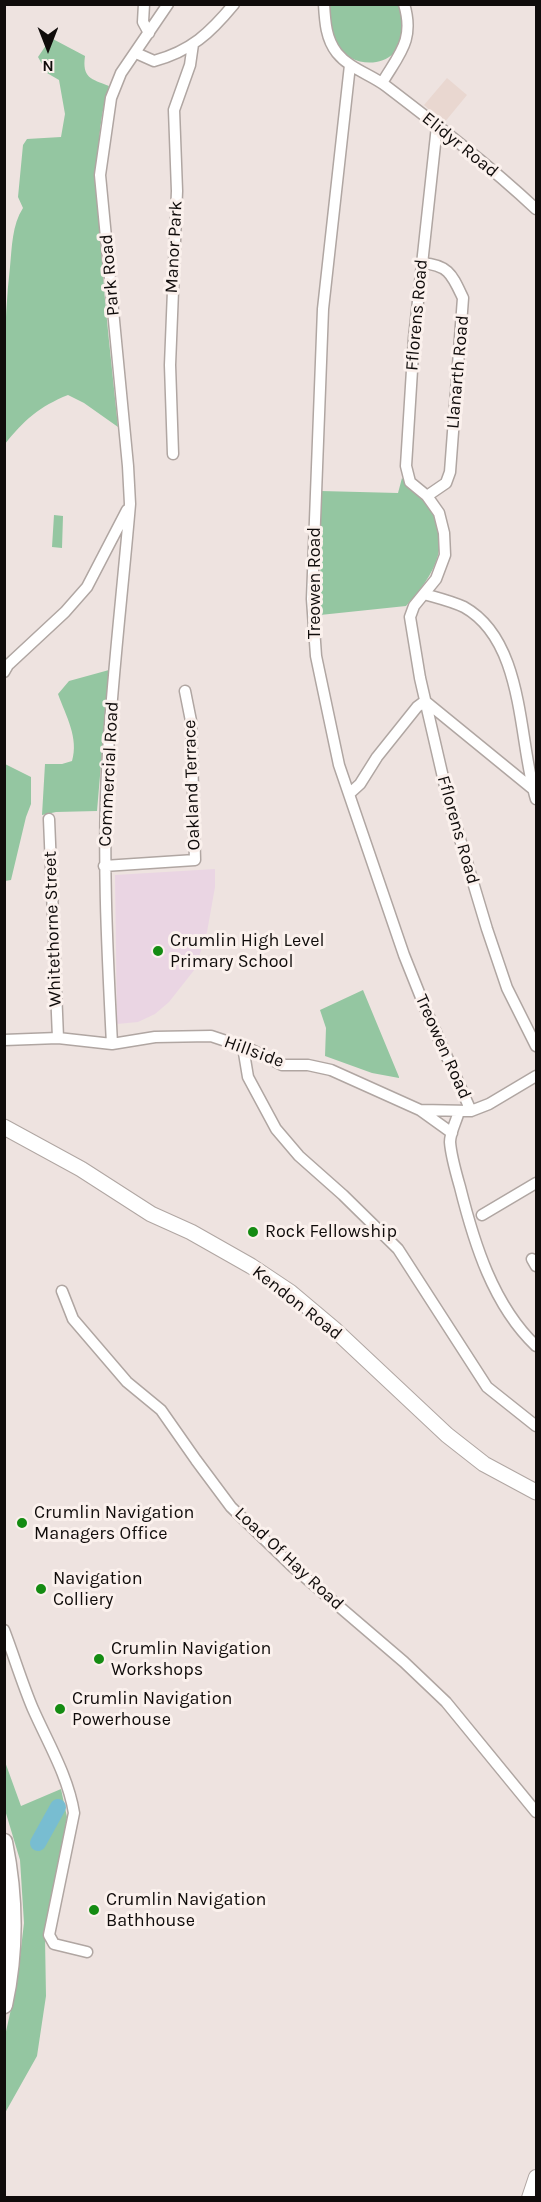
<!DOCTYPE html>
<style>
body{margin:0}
#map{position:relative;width:541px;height:2202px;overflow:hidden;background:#eee3e0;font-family:Karla,sans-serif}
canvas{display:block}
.frame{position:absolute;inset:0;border:6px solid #100c0b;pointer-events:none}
.north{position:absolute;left:18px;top:18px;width:60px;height:60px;-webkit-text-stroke:4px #fbf1ed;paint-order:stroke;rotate:180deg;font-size:16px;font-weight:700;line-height:24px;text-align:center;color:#100c0b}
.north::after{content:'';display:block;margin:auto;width:21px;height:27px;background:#100c0b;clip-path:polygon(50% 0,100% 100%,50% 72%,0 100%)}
</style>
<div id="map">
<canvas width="541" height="2202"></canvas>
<div class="frame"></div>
<div class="north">N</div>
</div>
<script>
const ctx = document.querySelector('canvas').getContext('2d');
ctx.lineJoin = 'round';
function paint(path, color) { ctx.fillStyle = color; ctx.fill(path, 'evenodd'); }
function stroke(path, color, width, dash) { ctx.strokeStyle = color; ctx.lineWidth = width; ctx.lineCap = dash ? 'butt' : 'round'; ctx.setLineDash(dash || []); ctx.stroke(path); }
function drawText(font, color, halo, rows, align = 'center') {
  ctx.font = font + ' Karla,sans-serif'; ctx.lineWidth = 6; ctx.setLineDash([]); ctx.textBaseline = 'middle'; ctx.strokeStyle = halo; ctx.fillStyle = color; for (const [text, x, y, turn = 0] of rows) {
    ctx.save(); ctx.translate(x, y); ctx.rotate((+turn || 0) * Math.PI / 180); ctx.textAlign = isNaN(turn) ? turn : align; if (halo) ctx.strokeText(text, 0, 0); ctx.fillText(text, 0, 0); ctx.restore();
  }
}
const built = new Path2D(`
 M 447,78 L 467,95 L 444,123 L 424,105 Z`);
const education = new Path2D(`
 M 215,869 L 215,887 L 207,932 L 195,969 L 169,1002 L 155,1014 L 138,1022 L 117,1024 L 115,875 Z`);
const green = new Path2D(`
 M 329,5 L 400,5 C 405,19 406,42 394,53 C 378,69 348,64 337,45 C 330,34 329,17 329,5 Z
 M 51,38 L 85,56 C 82,78 91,79 109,86 C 93,138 98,196 101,250 C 105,309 112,368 118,427 L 84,403 L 68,395 C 40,406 23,421 5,444 C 5,385 3,326 10,267 C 12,247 12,225 23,208 L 18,197 L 23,145 L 27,139 L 61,137 L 65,114 L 59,80 L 47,73 L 38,57 Z
 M 402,478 C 409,487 417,494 425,502 C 456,540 434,576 406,606 L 320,615 L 321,491 L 398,493 Z
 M 54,515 L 63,516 L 62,548 L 52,547 Z
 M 109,670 L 97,811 L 56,812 L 42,815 L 45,764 L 62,764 L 72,761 C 79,738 66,716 58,694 L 69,681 Z
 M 5,764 L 31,777 L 31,804 L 26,817 L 11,880 L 5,881 Z
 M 363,990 L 399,1077 L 399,1078 L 372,1073 L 325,1056 L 326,1028 L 320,1010 Z
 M 4,1759 L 21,1806 L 61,1789 L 67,1817 L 45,1938 L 46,1996 L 37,2056 L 5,2113 L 5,2036 L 17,1982 L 24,1923 L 20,1860 L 5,1810 Z`);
const river = new Path2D(`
 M 38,1843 L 58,1807`);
const minor = new Path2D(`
 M 144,4 L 143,22 L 149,33
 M 324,4 C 325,22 326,39 337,53 C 350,69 370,74 386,86 C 437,125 489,165 536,209
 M 136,53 L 154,61 C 191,51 210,33 234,4
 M 350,65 L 323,309 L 312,599 L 316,656 L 339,765 L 404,955 L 426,1010 L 471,1111
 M 382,83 C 399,54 415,40 404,4
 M 437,126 L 414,338 L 406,466 L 410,482 L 427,496 L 439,513 L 444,533 L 445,555 L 436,579 L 414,606 L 410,617 L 420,678 L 448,799 L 487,929 L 507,988 L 536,1046
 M 422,263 C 449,265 452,275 463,298 L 450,472 L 446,483 L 427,496
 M 173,454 L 170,365 L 177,191 L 174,110 L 190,65 L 193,44
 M 424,594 C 438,598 451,601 464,607 C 525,641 518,740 536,799
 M 4,672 L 8,665 L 65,612 L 87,587 L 127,510
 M 349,794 L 360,784 L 377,757 L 417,707 L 425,701 L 534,790
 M 49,819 L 58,1038
 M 104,866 L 195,860 L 191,721 L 185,691
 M 4,1040 L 58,1038 L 112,1044 L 155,1037 L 211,1036 L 250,1049 L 282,1065 L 308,1065 L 331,1070 L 420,1110 L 471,1111 L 489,1104 L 536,1076
 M 112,1044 C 107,947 102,850 108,753 C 113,670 123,587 130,504 L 128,466 L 100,175 L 111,98 L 121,73 L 168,4
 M 243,1047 L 248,1077 L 276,1129 L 299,1156 L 343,1195 L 398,1249 L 487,1387 L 536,1426
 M 420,1110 L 452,1133
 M 459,1111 C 457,1120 450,1132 450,1142 C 451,1156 456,1173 460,1187 C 474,1243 493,1305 536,1346
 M 482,1215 L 536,1183
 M 532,1259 L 536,1266
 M 62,1291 L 73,1319 L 127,1382 L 161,1410 L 196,1460 L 231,1507 L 293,1567 L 404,1662 L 446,1702 L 536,1812
 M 4,1630 C 14,1656 22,1683 33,1709 C 48,1743 68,1776 74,1813 L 49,1935 L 54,1944 L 87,1952`);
const tertiary = new Path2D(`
 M 529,2198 L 536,2177`);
const secondary = new Path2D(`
 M 4,1127 L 81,1169 L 151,1214 L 191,1232 L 251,1266 L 290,1292 L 334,1329 L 447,1435 L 484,1464 L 536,1492`);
const primary = new Path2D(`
 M 4,1842 C 15,1896 16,1950 4,2005`);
const markers = [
 [158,951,6,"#148b12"],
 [253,1232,6,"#148b12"],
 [22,1523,6,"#148b12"],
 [41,1589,6,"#148b12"],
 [99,1659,6,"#148b12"],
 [60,1709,6,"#148b12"],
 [94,1910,6,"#148b12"]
];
const streetNames = [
 ["Elidyr Road",460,145,39],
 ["Manor Park",174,247,-87],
 ["Park Road",110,275,-95],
 ["Fflorens Road",417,315,-85],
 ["Llanarth Road",458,372,-85],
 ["Treowen Road",315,583,-90],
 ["Commercial Road",109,774,-87],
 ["Oakland Terrace",192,785,-92],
 ["Fflorens Road",458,830,74],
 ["Whitethorne Street",53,929,-92],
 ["Treowen Road",443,1047,66],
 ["Hillside",254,1052,20],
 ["Kendon Road",297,1303,38],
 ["Load Of Hay Road",289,1559,43]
];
const poiNames = [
 ["Crumlin High Level",170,941],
 ["Primary School",170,962],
 ["Rock Fellowship",265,1232],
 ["Crumlin Navigation",34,1513],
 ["Managers Office",34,1534],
 ["Navigation",53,1579],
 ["Colliery",53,1600],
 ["Crumlin Navigation",111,1649],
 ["Workshops",111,1670],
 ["Crumlin Navigation",72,1699],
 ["Powerhouse",72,1720],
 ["Crumlin Navigation",106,1900],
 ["Bathhouse",106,1921]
];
paint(built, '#e9d7d0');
paint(education, '#ead5e3');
paint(green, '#94c6a1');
stroke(river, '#78bdd1', 16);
stroke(minor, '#b0a6a2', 13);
stroke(tertiary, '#b0a6a2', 16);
stroke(secondary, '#b0a6a2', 17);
stroke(primary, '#b0a6a2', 19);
stroke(minor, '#fff', 10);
stroke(tertiary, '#fff', 14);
stroke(secondary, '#fff', 15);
stroke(primary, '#fff', 16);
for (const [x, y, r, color] of markers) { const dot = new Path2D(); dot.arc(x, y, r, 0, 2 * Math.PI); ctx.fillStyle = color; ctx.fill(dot); stroke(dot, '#fbf1ed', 2); }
drawText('18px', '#100c0b', '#fbf1ed', streetNames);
drawText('18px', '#100c0b', '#fbf1ed', poiNames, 'left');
</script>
